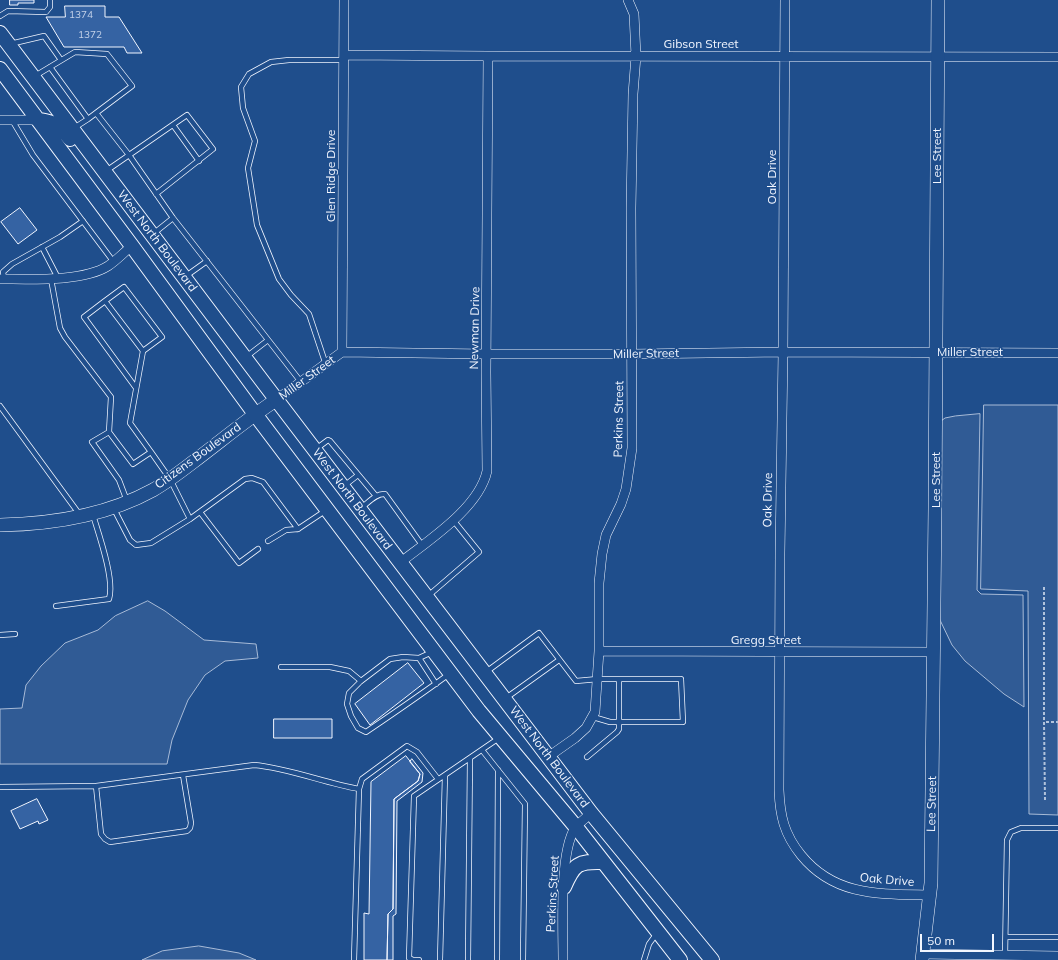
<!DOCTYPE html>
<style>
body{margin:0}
#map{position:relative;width:1058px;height:960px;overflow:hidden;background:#1f4e8c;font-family:Mulish,sans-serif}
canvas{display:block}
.scale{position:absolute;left:920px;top:934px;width:74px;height:18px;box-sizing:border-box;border:2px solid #f2f6ff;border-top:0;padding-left:5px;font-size:12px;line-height:14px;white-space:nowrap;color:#f2f6ff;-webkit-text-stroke:3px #1f4e8c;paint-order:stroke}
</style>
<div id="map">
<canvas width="1058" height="960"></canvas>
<div class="scale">50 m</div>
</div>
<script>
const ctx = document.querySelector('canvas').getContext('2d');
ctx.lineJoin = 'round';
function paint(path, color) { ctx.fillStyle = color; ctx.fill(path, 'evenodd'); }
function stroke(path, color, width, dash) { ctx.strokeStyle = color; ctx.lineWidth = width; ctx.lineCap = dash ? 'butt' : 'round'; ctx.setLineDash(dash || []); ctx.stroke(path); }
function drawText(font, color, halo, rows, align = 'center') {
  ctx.font = font + ' Mulish,sans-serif'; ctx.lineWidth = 3; ctx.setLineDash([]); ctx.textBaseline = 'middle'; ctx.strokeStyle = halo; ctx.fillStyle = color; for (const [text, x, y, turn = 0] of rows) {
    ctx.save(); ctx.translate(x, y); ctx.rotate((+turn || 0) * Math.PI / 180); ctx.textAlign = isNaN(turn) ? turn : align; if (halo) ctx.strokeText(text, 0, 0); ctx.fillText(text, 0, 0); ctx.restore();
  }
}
const built = new Path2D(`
 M 984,405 L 1058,405 L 1058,815 L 1029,814 L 1028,591 L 981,589 Z
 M 980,414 L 977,590 L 981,594 L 1023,595 L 1024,707 L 1004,694 L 965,661 L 952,645 L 939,618 L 941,421 L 945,418 L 955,416 Z
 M 148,601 L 165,611 L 204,640 L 256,644 L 258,658 L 225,661 L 205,675 L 188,700 L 172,740 L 167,764 L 0,764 L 0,709 L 22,708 L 26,685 L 41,666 L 65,643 L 98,630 L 115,616 Z
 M 199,946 L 239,953 L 256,960 L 142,960 L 162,951 Z`);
const building = new Path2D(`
 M 10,0 L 34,0 L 34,3 L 18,3 L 18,5 L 10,5 Z
 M 65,6 L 105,6 L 105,17 L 119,17 L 142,53 L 127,53 L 124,47 L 64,47 L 46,17 L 65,17 Z
 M 20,208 L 37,230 L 18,244 L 1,222 Z
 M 408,663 L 424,683 L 370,725 L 355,704 Z
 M 274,719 L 332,719 L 332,738 L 274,738 Z
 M 406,756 L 420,774 L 418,781 L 394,799 L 393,909 L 388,914 L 387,960 L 364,960 L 364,913 L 369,914 L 371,782 Z
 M 412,759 L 423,773 L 422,782 L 397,801 L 396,914 L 393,916 L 393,960 L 387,960 L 388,914 L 393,909 L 394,799 L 418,781 L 420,774 L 410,762 Z
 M 37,799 L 48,820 L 39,824 L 38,821 L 20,829 L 11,811 Z`);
const path = new Path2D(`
 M 1044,587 L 1044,722
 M 1045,800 L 1044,722 L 1058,722`);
const lane = new Path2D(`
 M 0,16 L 8,11 L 46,12 L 50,7 L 50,0
 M 10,44 L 44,36 L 61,60
 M 50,67 L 88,119
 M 35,76 L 75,52 L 107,54 L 132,86 L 88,119 L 74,128
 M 96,113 L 129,155 L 173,218 L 301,382
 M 12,120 L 33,155 L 113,261
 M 173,125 L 199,161
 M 106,171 L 187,115 L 213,149 L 156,194
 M 153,234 L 173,218
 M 42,247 L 58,278
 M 186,276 L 207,261
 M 4,279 L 3,272 L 12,264 L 60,237 L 83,221
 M 51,279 L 60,328 L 65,337 L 111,397 L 109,432
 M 105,301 L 84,317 L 136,388
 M 143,351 L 162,337 L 124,287 L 105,301 L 143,351 L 130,423 L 151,452
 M 246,357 L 268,340
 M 326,365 L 309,314 L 291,295 L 279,279 L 257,225 L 248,168 L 255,141 L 243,108 L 241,87 L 249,74 L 271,62 L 289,60 L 344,60
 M 0,406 L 80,515
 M 316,449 L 328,440 L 330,441 L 376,496
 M 344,486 L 358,475
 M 127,501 L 119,480 L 92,442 L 109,432 L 133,464 L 151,452 L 170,479 L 190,519 L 245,479 L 252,478 L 263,482 L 298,529 L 325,511
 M 361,508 C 368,503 376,493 385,494 L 422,545
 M 114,509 L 130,540 L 136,545 L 151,543 L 190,519
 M 200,512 L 239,563 L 258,549
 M 268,541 L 286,530 L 298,529
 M 428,596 L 479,552 L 453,520
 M 56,606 L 109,599 C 115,580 99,535 93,515
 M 0,635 L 15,634
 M 419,658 L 432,652
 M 281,667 L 330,667 L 349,671 L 361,681
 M 486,672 L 539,633 L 576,681 L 598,679 L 681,679 L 683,722 L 610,722 L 593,717
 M 436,684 L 419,658 L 403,657 L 390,659 L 361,681 L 349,693 L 347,704 L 351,716 L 358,728 L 366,732 C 394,713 422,694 449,674
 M 506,698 L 559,660
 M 482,750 L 525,804 L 523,960
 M 587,757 L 617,732 L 619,729 L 619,679
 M 96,786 L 101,834 L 105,839 L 110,842 L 187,831 L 190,828 L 191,823 L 183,775
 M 0,787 L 96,786 L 254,765 C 289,768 324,783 359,789
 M 1006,937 L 1058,937
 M 1005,956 L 1007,840 L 1011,832 L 1021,828 L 1058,828
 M 354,960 L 359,789 L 362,779 L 407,746 L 417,752 L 438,779
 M 419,960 L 413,960 L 409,958 L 414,796 L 499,738
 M 440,960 L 445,775
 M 468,960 L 470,758
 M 497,960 L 498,770
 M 644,960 L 649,944 L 657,933`);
const street = new Path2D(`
 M 785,0 L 783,352 L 780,553 L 779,790 C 780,816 784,834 801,855 C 835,897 881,894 930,895
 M 344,55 L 488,56 L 1058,57
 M 0,120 L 39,120
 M 0,279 C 30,279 83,282 108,266 C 117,260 124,252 132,246
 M 342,352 L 344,0
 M 276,400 L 342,352 L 486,354 L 632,354 L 783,352 L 1058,353
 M 401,562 C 429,540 479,508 487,471 L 486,372 L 488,56
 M 599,651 L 934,652
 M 548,757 L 575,738 L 586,728 L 595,712 L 599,651 L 599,583 L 602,554 L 606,535 L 621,504 L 626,489 L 632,448 L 631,208 L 633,94 L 636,56 L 634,14 L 628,0
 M 923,954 L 1058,956
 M 563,960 C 563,928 559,853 575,828 C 579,823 586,818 591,813`);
const secondary = new Path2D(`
 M 0,525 C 53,524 106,516 153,490 C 167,482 180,472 193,462 C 221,441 247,419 276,400
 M 922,960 L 931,883 L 935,508 L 938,0`);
const primary = new Path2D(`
 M 0,33 L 263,382 L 591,813 L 712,960
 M 0,69 L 132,246 L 255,414 L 479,711 L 576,827 L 680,960
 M 39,120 C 56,123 59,125 70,139
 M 564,887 C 574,864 578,861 603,862`);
const numberNames = [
 ["1374",81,15],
 ["1372",90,35]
];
const streetNames = [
 ["Gibson Street",701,44],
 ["Lee Street",937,156,-90],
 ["Glen Ridge Drive",331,176,-90],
 ["Oak Drive",772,177,-90],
 ["West North Boulevard",157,241,53],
 ["Newman Drive",475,328,-89],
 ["Miller Street",970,352],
 ["Miller Street",646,354,-1],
 ["Miller Street",307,378,-36],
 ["Perkins Street",619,419,-89],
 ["Citizens Boulevard",198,456,-36],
 ["Lee Street",936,480,-90],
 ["West North Boulevard",352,499,53],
 ["Oak Drive",768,500,-89],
 ["Gregg Street",766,640],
 ["West North Boulevard",549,757,53],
 ["Lee Street",932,804,-89],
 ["Oak Drive",887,880,5],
 ["Perkins Street",553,894,-87]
];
paint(built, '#305b95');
stroke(built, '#a8bbd7', 1);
paint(building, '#3563a3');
stroke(building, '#f2f6ff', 1);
stroke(lane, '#f2f6ff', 6);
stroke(street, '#f2f6ff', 10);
stroke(secondary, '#f2f6ff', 14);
stroke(primary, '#f2f6ff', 16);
stroke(path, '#b3c4dc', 2, [3, 2]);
stroke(lane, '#1f4e8c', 4.5);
stroke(street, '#1f4e8c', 9);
stroke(secondary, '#1f4e8c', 13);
stroke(primary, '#1f4e8c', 14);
drawText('10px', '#c3d1e8', null, numberNames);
drawText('12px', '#f2f6ff', '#1f4e8c', streetNames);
</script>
